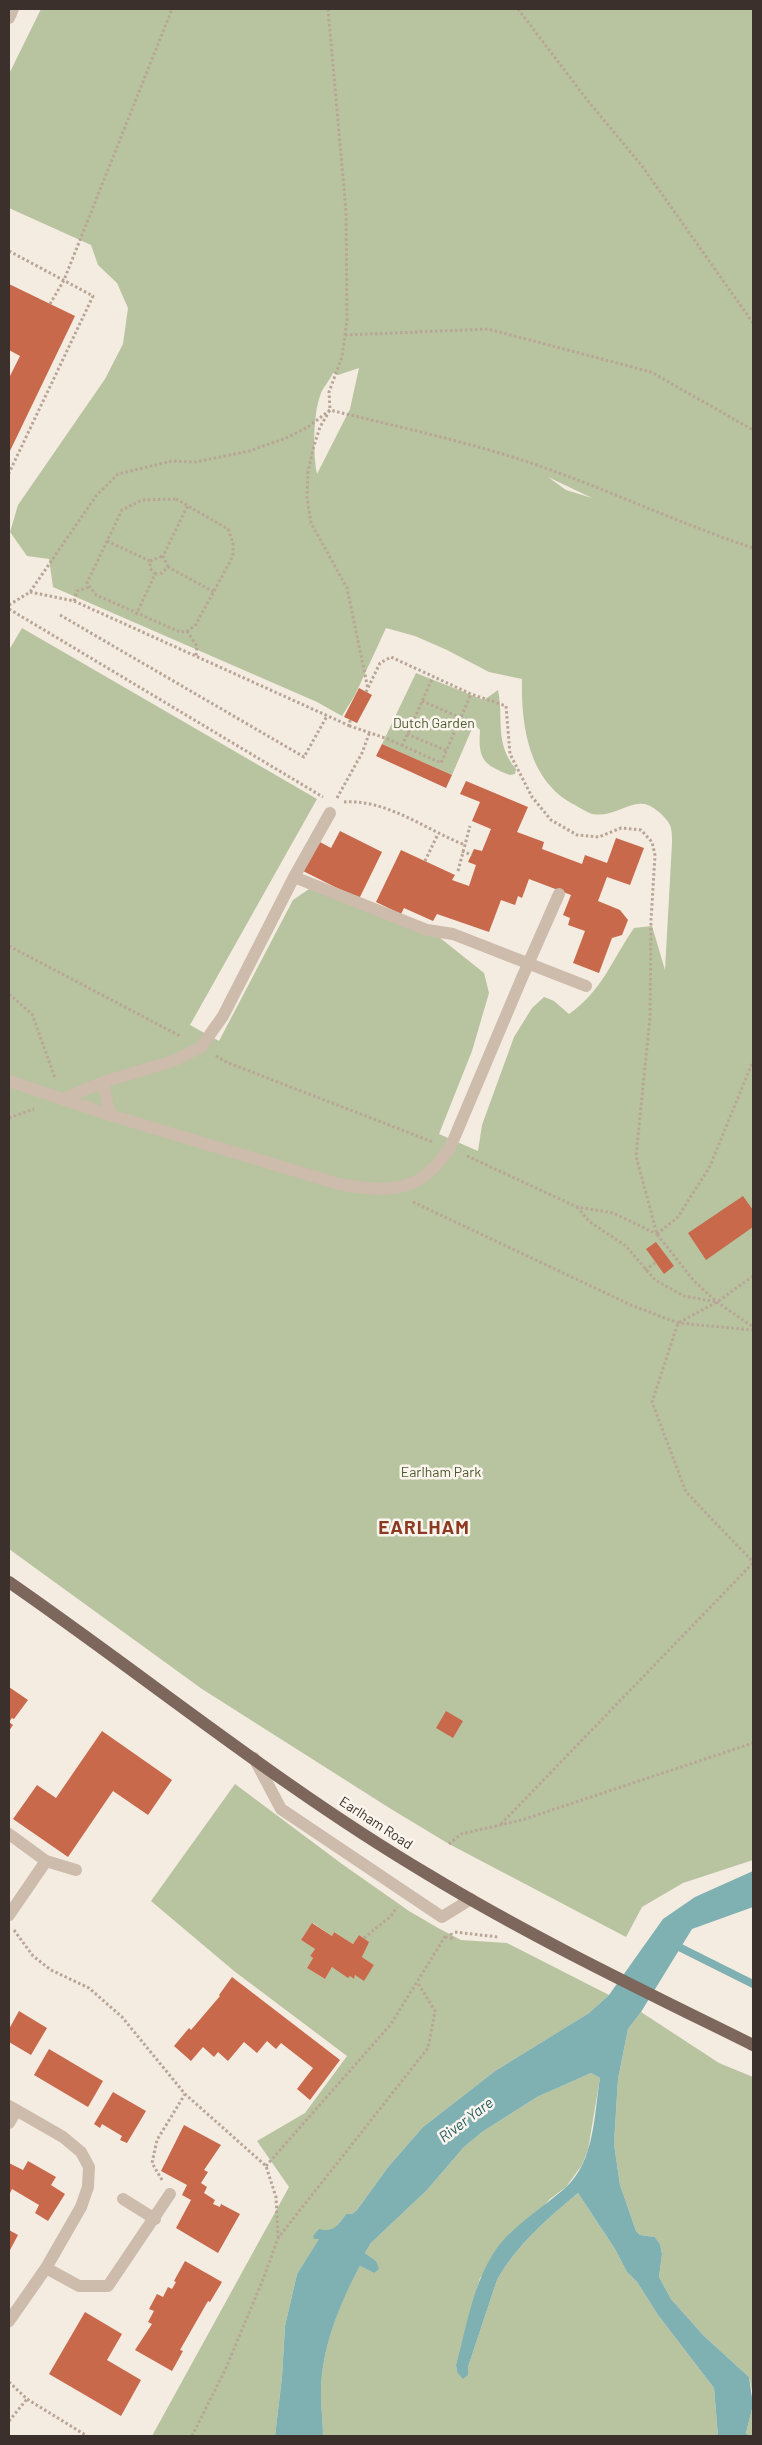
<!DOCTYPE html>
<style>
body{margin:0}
#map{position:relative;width:762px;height:2445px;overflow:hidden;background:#f4ebe1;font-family:Barlow,sans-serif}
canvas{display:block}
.frame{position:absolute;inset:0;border:10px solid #3b302b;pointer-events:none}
</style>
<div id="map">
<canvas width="762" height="2445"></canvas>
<div class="frame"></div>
</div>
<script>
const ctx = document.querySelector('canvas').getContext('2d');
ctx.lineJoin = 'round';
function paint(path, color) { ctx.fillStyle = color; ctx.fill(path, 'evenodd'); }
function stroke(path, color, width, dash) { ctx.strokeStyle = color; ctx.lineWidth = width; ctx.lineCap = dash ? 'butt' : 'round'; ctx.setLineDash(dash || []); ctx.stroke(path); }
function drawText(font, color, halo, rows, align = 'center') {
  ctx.font = font + ' Barlow,sans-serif'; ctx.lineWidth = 5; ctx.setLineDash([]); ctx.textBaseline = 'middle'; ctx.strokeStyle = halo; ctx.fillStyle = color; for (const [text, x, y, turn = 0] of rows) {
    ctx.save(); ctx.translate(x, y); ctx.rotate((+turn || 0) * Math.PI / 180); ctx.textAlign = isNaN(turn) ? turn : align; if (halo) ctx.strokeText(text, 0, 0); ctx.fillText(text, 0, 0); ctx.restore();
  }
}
const green = new Path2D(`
 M 41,9 L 753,9 L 753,1860 L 683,1883 L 642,1907 L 626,1937 L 449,1844 L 391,1809 L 202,1689 L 9,1549 L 9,650 L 22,628 L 317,799 L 190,1025 L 219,1041 L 293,900 L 309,889 L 439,937 L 484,973 L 489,993 L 472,1051 L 439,1134 L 478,1151 L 482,1125 L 514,1037 L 532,1008 L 544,997 L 554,1001 L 569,1014 C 603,990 611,961 634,928 L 652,926 L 665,970 L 672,843 C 672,838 672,833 671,828 C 669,819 653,805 644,804 C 629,801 612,818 592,814 C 587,812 580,808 575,805 C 529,782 521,726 522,679 L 489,672 L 447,650 L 415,636 L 386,628 L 355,695 L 342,716 L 317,702 L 53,587 L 49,559 L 27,556 L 10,532 L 18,505 L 105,379 L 123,344 L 128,308 L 117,283 L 98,265 L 91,245 L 9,208 L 9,74 ZM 359,368 L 350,409 L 317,474 C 313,454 313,415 320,396 C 322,388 329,382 333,373 L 338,375 ZM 548,477 L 592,498 L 566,490 Z
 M 416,673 L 484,700 L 498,690 C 504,719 494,743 516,769 L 515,774 L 510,775 C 483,765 478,759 480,730 L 474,724 L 452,775 L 382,744 Z
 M 235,1784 L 342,1864 L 409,1911 L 438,1928 L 461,1940 L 507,1943 L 609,1995 L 589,2013 L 495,2071 L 423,2127 L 388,2167 L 357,2210 L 352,2214 L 346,2214 L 334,2230 L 327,2231 L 320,2238 L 297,2274 L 285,2326 L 282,2377 L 275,2436 L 152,2436 L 289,2187 L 257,2141 L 305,2113 L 347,2056 L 234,1971 L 151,1901 ZM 313,1923 L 332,1936 L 334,1932 L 353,1944 L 359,1935 L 368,1942 L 362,1957 L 374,1965 L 364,1980 L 355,1975 L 354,1978 L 332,1967 L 325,1979 L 307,1968 L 313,1958 L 310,1956 L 315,1949 L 301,1940 Z
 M 641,2012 L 719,2063 L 753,2077 L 753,2395 L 749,2377 L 704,2336 L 671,2299 L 659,2277 L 662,2254 L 660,2244 L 655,2237 L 640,2235 L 636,2231 L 620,2185 L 614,2144 L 618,2079 L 628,2029 Z
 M 591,2073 L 600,2078 L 588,2150 L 582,2165 L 566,2187 L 550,2199 L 480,2278 L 456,2365 L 457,2372 L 468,2375 L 468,2367 L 497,2280 C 516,2246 548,2218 578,2193 L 615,2249 L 627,2272 L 637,2282 L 658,2315 L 714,2388 L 718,2436 L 323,2436 C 323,2422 321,2408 321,2394 C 321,2349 339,2304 360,2266 L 374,2273 L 376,2261 L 365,2253 L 371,2243 L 427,2190 L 464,2147 L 482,2132 L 537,2097 Z
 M 753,2405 L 753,2436 L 749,2436 L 746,2433 Z`);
const water = new Path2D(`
 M 753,1871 L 753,1907 L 692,1929 L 641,2012 L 628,2029 L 618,2079 L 614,2144 L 620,2185 L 636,2231 L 640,2235 L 655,2237 L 660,2244 L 662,2254 L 659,2277 L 671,2299 L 704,2336 L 749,2377 L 753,2405 L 746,2433 L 749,2436 L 718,2436 L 714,2388 L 658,2315 L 637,2282 L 627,2272 L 615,2249 L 578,2193 C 548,2218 516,2246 497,2280 L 468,2367 L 468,2375 L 463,2379 L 457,2372 L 456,2365 C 467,2326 473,2282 497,2248 C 513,2226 545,2206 565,2188 C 595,2162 594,2114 600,2078 L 591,2073 L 537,2097 L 482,2132 L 464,2147 L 427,2190 L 371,2243 L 365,2253 L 376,2261 L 379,2269 L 374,2273 L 360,2266 C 339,2305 321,2349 321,2394 C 321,2408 323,2422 323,2436 L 275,2436 L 282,2377 L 285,2326 L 297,2274 L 319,2239 L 314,2239 L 313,2236 L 319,2229 C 334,2233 338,2225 346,2214 L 352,2214 L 357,2210 L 388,2167 L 423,2127 L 495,2071 L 589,2013 L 609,1995 L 663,1919 L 695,1897 Z`);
const stream = new Path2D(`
 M 671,1943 L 753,1984`);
const building = new Path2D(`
 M 9,284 L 75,316 L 9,453 L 9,375 L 10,376 L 20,356 L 9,350 Z
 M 359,688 L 372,695 L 357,723 L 344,717 Z
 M 382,744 L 452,775 L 446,788 L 376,756 Z
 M 466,781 L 528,807 L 517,832 L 544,842 L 542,849 L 582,864 L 585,855 L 607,863 L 616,838 L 644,848 L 630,885 L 607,877 L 598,901 L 620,910 L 628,920 L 622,935 L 612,938 L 599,973 L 573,963 L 585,931 L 568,925 L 570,918 L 563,915 L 571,895 L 529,879 L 522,898 L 518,896 L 515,905 L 501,900 L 489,932 L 437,914 L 433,921 L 404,908 L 401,914 L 376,902 L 401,850 L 455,875 L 452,880 L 469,886 L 476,865 L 468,862 L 474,849 L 482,851 L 491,829 L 472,821 L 480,802 L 460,794 Z
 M 340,831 L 382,852 L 359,899 L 303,871 L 318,841 L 331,848 Z
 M 743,1196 L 753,1210 L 753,1227 L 706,1260 L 688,1233 Z
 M 656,1242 L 674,1266 L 664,1274 L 646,1249 Z
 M 9,1687 L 28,1700 L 14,1719 L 12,1718 L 9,1722 L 13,1725 L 9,1731 Z
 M 446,1711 L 463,1721 L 453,1738 L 436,1728 Z
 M 102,1731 L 172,1780 L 148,1815 L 113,1791 L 68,1857 L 13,1819 L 37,1785 L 56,1798 Z
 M 312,1923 L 332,1936 L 334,1932 L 353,1944 L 359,1935 L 369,1942 L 362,1957 L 374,1965 L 364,1981 L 355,1975 L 354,1979 L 350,1976 L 348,1978 L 332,1967 L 325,1979 L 307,1968 L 313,1958 L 310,1956 L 315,1949 L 301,1940 Z
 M 232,1977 L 340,2060 L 310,2100 L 297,2089 L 313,2068 L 281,2043 L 276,2049 L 267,2041 L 257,2053 L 244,2042 L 228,2061 L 218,2052 L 214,2057 L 203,2047 L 191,2061 L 174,2046 L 189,2028 L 191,2030 L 220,1996 L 219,1995 Z
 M 19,2011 L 47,2028 L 31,2055 L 9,2042 L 9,2029 Z
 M 49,2049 L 103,2081 L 88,2107 L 34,2075 Z
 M 113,2092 L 146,2111 L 127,2143 L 120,2140 L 122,2136 L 102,2124 L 100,2128 L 94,2124 Z
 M 184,2125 L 221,2145 L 204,2170 L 208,2172 L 201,2183 L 207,2187 L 204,2193 L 215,2200 L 213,2204 L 220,2207 L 221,2204 L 240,2214 L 218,2253 L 176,2228 L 191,2200 L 182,2195 L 187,2185 L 161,2171 Z
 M 28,2161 L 56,2177 L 51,2185 L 65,2194 L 48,2221 L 35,2213 L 39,2205 L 12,2189 L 9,2195 L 9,2163 L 23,2170 Z
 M 9,2230 L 18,2235 L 9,2252 Z
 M 185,2261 L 222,2282 L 210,2302 L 208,2301 L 180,2350 L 183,2351 L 172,2371 L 135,2350 L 152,2324 L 148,2322 L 154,2311 L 149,2309 L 157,2294 L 163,2297 L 168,2287 L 172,2289 L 176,2282 L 174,2281 Z
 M 85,2312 L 122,2334 L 107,2360 L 141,2380 L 121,2416 L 49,2374 Z`);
const path = new Path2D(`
 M 328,9 L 346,211 L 347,320 L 342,357 L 329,392 L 330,410 L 320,427 L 313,449 L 308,472 L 307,498 L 311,523 L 347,588 L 368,689
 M 518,9 L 588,101 L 642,166 L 753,323
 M 9,251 L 93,296 L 9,473
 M 50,304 L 64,280 L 80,240 L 172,9
 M 345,335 L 488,329 L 651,372 L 753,430
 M 176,499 L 228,529 L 233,543 L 233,556 L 195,626 L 187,631 L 180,632 L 96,595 L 87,583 L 122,510 L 142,500 Z
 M 107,541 L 150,561 L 150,568 L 155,574 L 136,615
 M 150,561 L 163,556
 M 168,567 L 163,556 L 188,505
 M 155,574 L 162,573 L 168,567 L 214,592
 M 30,592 L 74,601 L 350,726
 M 74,601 L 77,591 L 89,587
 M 9,605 L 30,592 L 96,496 L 118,474 L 172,461 L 195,462 L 249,451 L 286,438 L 308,427 L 330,410 C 406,429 485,445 559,473 C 624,497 687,526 753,548
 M 9,609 L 323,797
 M 60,615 L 304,757 L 327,716
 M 187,631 L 197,646 L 196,656
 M 366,692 L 380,663 L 391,657 L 471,694 L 506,706 L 510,754 L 532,797 L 551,820 L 577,835 L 599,837 L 621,828 L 641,830 L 652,842 L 655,855 L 651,920 L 650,1017 L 636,1156 L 657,1234 L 694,1281 L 717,1302 L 753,1327
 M 422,701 L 461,718
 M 350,720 L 350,726 L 388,739 L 441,763 L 471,694
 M 407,734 L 447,751
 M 402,746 L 433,677
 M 337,798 L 362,753 L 369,734
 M 344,802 C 387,799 426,830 465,845
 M 462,851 L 472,855
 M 425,861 L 438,834
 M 458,871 L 470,826
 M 9,946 L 180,1036
 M 9,994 L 32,1014 L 55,1078
 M 216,1056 L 226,1062 L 433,1142
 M 9,1118 L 34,1109
 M 467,1156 L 577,1207 L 613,1213 L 657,1234
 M 413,1202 L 631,1305 L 678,1323 L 753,1330
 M 577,1207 L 590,1222 L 626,1246 L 655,1280 L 684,1296 L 717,1302
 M 657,1234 L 678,1217 L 710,1166 L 753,1061
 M 645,1270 L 655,1263
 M 753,1276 L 717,1302 L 678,1323 L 652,1402 L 686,1492 L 753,1562
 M 501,1824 L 753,1563
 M 449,1844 L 461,1834 L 522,1820 L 753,1743
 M 14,1930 L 33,1956 L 51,1970 L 89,1988 L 122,2017 L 185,2094 L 266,2166 L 276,2197 L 278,2237
 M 455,1932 L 498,1937
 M 445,1937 L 452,1938 L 451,1933
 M 364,1938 L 391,1916 L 397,1907
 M 266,2166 L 391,2024 L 446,1935
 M 162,2180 L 152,2163 L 157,2140 L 185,2094
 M 9,2382 L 27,2399 L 87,2436
 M 9,2421 L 27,2399
 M 192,2436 L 225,2370 L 264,2277 L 278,2238 L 428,2048 L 435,2011 L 418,1983`);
const minor = new Path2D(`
 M 9,18 L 13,9
 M 294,877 L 427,930 L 453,934 L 586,986
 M 9,1081 L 110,1115 L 339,1184 C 366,1189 399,1194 423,1177 C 434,1170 442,1158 450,1148 L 521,980 L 559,894
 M 103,1082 L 173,1061 L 201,1047 L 223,1016 L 294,877 L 330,813
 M 63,1099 L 103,1082 L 110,1115
 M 254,1758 L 281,1809 L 442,1917 L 471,1899
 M 9,1834 L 46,1861 L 76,1870
 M 9,1915 L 46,1861
 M 9,2106 L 63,2137 L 81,2152 L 89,2167 L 88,2187 L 81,2207 L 46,2268 L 9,2321
 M 9,2123 L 16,2111
 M 123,2199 L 155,2219
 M 46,2268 L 79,2286 L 108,2286 L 170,2194`);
const major = new Path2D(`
 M 9,1582 C 149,1679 282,1788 429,1875 C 533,1938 644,1991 753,2045`);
const parkNames = [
 ["Dutch Garden",434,723],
 ["Earlham Park",441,1472]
];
const streetNames = [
 ["Earlham Road",376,1823,33]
];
const waterNames = [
 ["River Yare",466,2120,-37]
];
const districtNames = [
 ["EARLHAM",424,1528]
];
paint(green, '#b8c4a0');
paint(water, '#7fb0b2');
stroke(stream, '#7fb0b2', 8);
paint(building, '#c8694b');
stroke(path, '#b9a596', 3, [2.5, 2.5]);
stroke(minor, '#cdbbac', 12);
stroke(major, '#7d675c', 12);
drawText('14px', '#4a5a2e', '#fbf5ee', parkNames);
drawText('14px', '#3b302b', '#fbf5ee', streetNames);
drawText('italic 15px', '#1f5a5e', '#fbf5ee', waterNames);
ctx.letterSpacing = '1px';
drawText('bold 19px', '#8c3b22', '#fbf5ee', districtNames);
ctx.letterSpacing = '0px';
</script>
